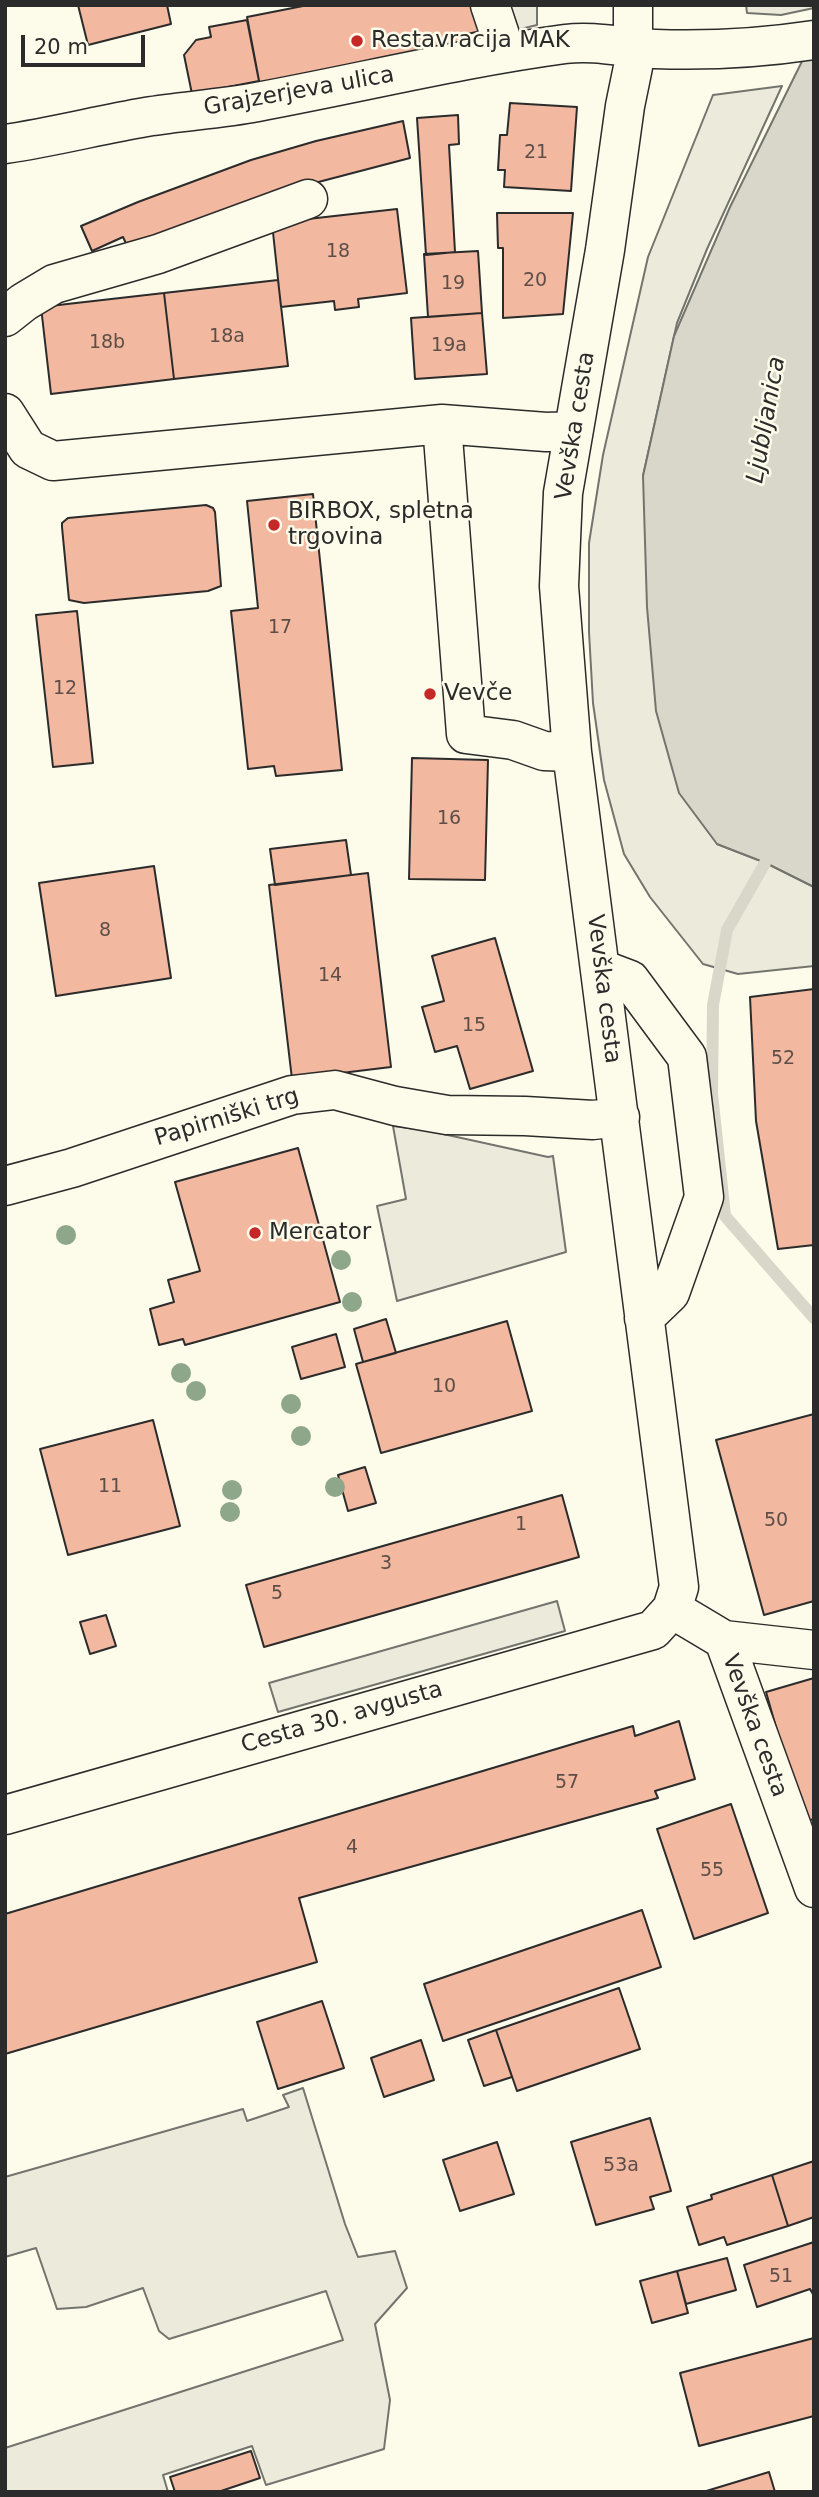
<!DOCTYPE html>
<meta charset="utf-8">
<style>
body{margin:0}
#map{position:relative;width:819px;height:2497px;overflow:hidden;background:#fdfbea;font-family:"DejaVu Sans",sans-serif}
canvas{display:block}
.frame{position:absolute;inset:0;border:7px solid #2b2b2b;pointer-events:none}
.scale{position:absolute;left:21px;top:35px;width:124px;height:32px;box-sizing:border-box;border:4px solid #2b2b2b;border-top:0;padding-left:9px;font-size:21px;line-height:24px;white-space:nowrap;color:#2b2b2b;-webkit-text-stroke:5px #fdfbea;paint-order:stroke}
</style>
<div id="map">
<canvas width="819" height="2497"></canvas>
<div class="frame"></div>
<div class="scale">20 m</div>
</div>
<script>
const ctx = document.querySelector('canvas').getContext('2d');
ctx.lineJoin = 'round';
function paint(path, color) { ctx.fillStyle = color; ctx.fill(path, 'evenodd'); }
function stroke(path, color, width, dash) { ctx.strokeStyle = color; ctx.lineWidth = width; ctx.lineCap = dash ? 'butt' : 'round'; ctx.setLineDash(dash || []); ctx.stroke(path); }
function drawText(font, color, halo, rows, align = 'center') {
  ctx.font = font + ' "DejaVu Sans",sans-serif'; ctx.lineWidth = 5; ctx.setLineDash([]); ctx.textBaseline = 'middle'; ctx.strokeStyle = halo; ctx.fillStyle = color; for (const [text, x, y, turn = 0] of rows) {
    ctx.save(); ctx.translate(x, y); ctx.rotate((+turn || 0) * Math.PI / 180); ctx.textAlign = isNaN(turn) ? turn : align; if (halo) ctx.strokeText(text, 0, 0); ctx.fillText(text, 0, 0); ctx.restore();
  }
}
const green = new Path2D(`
 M 746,5 L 814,5 L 814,8 L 781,15 L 747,13 Z
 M 782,86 L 707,249 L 677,323 L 643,476 L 717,844 L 766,863 L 814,887 L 814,966 L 738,974 L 703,964 L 650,897 L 624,854 L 604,780 L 593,703 L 589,632 L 589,543 L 603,455 L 648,257 L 713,95 Z
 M 303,2088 L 345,2224 L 358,2257 L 395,2251 L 407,2288 L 375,2324 L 390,2400 L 384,2449 L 266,2485 L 252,2446 L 163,2475 L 168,2492 L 5,2492 L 5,2448 L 343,2340 L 326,2291 L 169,2339 L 159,2331 L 143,2288 L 86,2307 L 57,2309 L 36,2248 L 5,2257 L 5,2177 L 243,2109 L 247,2121 L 289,2107 L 283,2095 Z`);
const parking = new Path2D(`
 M 499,5 L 537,5 L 537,25 L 508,32 Z
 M 393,1126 L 425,1130 L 548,1157 L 553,1156 L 566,1252 L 397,1301 L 377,1206 L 406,1199 Z
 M 557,1601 L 565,1631 L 278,1712 L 269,1683 Z`);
const water = new Path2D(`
 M 814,37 L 814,887 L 766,863 L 717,844 L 679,793 L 656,711 L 647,607 L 643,476 L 674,336 L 730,207 Z`);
const stream = new Path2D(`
 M 765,863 L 727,930 L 713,1005 L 712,1094 L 725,1216 L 814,1318`);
const building = new Path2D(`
 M 78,5 L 167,5 L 171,24 L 88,45 Z
 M 308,5 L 480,5 L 485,30 L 463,35 L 465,47 L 260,86 L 247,17 Z
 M 247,20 L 259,81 L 192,94 L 184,55 L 196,40 L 211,37 L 209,27 Z
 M 510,103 L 577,107 L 571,191 L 504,187 L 505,170 L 498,170 L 500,135 L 507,135 Z
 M 458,115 L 459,144 L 449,145 L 455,252 L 426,255 L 417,118 Z
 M 403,121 L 410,158 L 265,196 L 129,250 L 123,237 L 92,251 L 81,226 L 138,202 L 251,160 L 316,141 Z
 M 397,209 L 407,293 L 358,299 L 359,307 L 335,310 L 334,301 L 281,307 L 272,223 Z
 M 497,213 L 573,213 L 563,314 L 503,318 L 503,248 L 498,248 Z
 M 478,251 L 482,313 L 428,317 L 424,254 Z
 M 278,280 L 288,366 L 174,379 L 164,293 Z
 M 164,293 L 174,379 L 51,394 L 41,307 Z
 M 482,313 L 487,374 L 415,379 L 411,318 Z
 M 313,494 L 342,770 L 276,776 L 274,766 L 248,769 L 231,611 L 258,608 L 247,501 Z
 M 206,505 L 213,508 L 215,512 L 221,586 L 208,591 L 84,603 L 69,600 L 62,527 L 62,523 L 68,518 Z
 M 77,611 L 93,763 L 53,767 L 36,615 Z
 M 412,758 L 488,760 L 485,880 L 409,879 Z
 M 346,840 L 351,875 L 275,885 L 270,849 Z
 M 154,866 L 171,978 L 56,996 L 39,883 Z
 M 368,873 L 391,1067 L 292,1079 L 269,885 Z
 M 495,938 L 533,1071 L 470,1089 L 457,1046 L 435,1052 L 422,1007 L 444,1001 L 432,956 Z
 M 814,989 L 814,1245 L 778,1249 L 756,1121 L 750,997 Z
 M 298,1148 L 340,1302 L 185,1345 L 183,1339 L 159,1345 L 150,1309 L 174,1302 L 168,1280 L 200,1271 L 175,1182 Z
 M 386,1319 L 396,1353 L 363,1362 L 354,1329 Z
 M 507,1321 L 532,1411 L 381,1453 L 356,1364 Z
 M 336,1334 L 345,1367 L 301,1379 L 292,1347 Z
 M 814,1414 L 814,1601 L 764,1615 L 716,1440 Z
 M 153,1420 L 180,1526 L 68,1555 L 40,1449 Z
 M 365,1467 L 376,1503 L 348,1511 L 338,1475 Z
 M 562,1495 L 579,1557 L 264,1647 L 246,1585 Z
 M 106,1615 L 116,1646 L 90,1654 L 80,1622 Z
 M 814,1678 L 814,1819 L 803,1822 L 766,1692 Z
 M 679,1721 L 695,1779 L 655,1791 L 658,1798 L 299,1898 L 317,1962 L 5,2054 L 5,1914 L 633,1726 L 635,1736 Z
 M 731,1804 L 768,1913 L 694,1939 L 657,1829 Z
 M 642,1910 L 661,1967 L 443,2041 L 424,1984 Z
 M 619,1988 L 640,2049 L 517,2091 L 496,2030 Z
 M 322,2001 L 344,2068 L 278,2089 L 257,2022 Z
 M 496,2030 L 512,2077 L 484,2086 L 468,2040 Z
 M 421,2040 L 434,2080 L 384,2097 L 371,2058 Z
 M 650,2118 L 671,2191 L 650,2197 L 654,2209 L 596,2225 L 571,2142 Z
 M 497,2142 L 514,2194 L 460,2211 L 443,2160 Z
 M 814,2161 L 814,2217 L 788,2226 L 772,2175 Z
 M 772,2175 L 788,2226 L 727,2245 L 724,2237 L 699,2245 L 687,2207 L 712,2199 L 711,2195 Z
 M 814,2242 L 814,2296 L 810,2289 L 757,2307 L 744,2265 Z
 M 727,2258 L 736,2290 L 686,2304 L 677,2271 Z
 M 677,2271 L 688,2313 L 652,2323 L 640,2281 Z
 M 814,2338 L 814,2416 L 699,2446 L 680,2373 Z
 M 251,2451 L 260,2478 L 218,2492 L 175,2492 L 170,2477 Z
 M 769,2472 L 775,2492 L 703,2492 Z`);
const minor = new Path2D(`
 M 490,5 L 506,53
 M 5,144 C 53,137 99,125 146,117 C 183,111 220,109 257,102 C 360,83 461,58 565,44 C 596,40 624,48 655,49 C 709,51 761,48 814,40
 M 5,317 L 24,302 L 54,284 L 158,254 L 308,199
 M 5,413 L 28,449 L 53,461 L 442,424 L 546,432 L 573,431
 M 442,424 L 466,734 L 513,740 L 544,751 L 572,752
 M 601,969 L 630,980 L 687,1057 L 704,1197 L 670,1293 L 644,1318
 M 5,1186 L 72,1168 L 292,1095 L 335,1090 L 395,1106 L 447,1115 L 525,1116 L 593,1120 L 620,1117
 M 672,1609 L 724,1640 L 814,1888
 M 724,1640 L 814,1650
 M 5,1815 L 653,1630 L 672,1609 L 679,1587 L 572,752 L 559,586 L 563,493 L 605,250 L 625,106 L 633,67 L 633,5`);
const trees = [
 [66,1235],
 [341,1260],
 [352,1302],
 [181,1373],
 [196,1391],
 [291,1404],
 [301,1436],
 [335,1487],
 [232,1490],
 [230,1512]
];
const markers = [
 [357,41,7,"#c62828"],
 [274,525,7,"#c62828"],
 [430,694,7,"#c62828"],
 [255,1233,7,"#c62828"]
];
const numberNames = [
 ["21",536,153],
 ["18",338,252],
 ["20",535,281],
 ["19",453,284],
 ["18a",227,337],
 ["18b",107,343],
 ["19a",449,346],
 ["17",280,628],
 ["12",65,689],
 ["16",449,819],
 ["8",105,931],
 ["14",330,976],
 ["15",474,1026],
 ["52",783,1059],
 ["10",444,1387],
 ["11",110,1487],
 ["50",776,1521],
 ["1",521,1525],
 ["3",386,1564],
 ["5",277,1594],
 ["57",567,1783],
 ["4",352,1848],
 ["55",712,1871],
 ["53a",621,2166],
 ["51",781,2277]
];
const poiNames = [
 ["Restavracija MAK",371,41],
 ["BIRBOX, spletna",288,512],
 ["trgovina",288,538],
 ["Vevče",444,694],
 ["Mercator",269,1233]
];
const streetNames = [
 ["Grajzerjeva ulica",299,92,-10],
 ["Vevška cesta",576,426,-81],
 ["Vevška cesta",603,989,83],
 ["Papirniški trg",227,1118,-17],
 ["Cesta 30. avgusta",342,1718,-16],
 ["Vevška cesta",754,1726,70]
];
const waterNames = [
 ["Ljubljanica",767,420,-80]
];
paint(green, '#ecebdb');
stroke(green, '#74746e', 2);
paint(parking, '#eceadb');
stroke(parking, '#74746e', 2);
paint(water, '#d8d7c9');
stroke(water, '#74746e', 2);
stroke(stream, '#d8d7c9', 12);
paint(building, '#f2b8a0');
stroke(building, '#2b2b2b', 2);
stroke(minor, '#2b2b2b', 41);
stroke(minor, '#fdfbea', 38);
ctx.fillStyle = '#8ea78a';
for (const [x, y] of trees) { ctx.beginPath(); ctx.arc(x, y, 10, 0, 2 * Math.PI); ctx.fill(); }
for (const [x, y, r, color] of markers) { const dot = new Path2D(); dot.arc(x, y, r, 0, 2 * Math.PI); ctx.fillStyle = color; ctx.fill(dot); stroke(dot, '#fdfbea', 2.5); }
drawText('19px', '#5d4e48', null, numberNames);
drawText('23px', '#2b2b2b', '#fdfbea', poiNames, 'left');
drawText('23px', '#2b2b2b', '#fdfbea', streetNames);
drawText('italic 24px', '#2b2b2b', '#fdfbea', waterNames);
</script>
